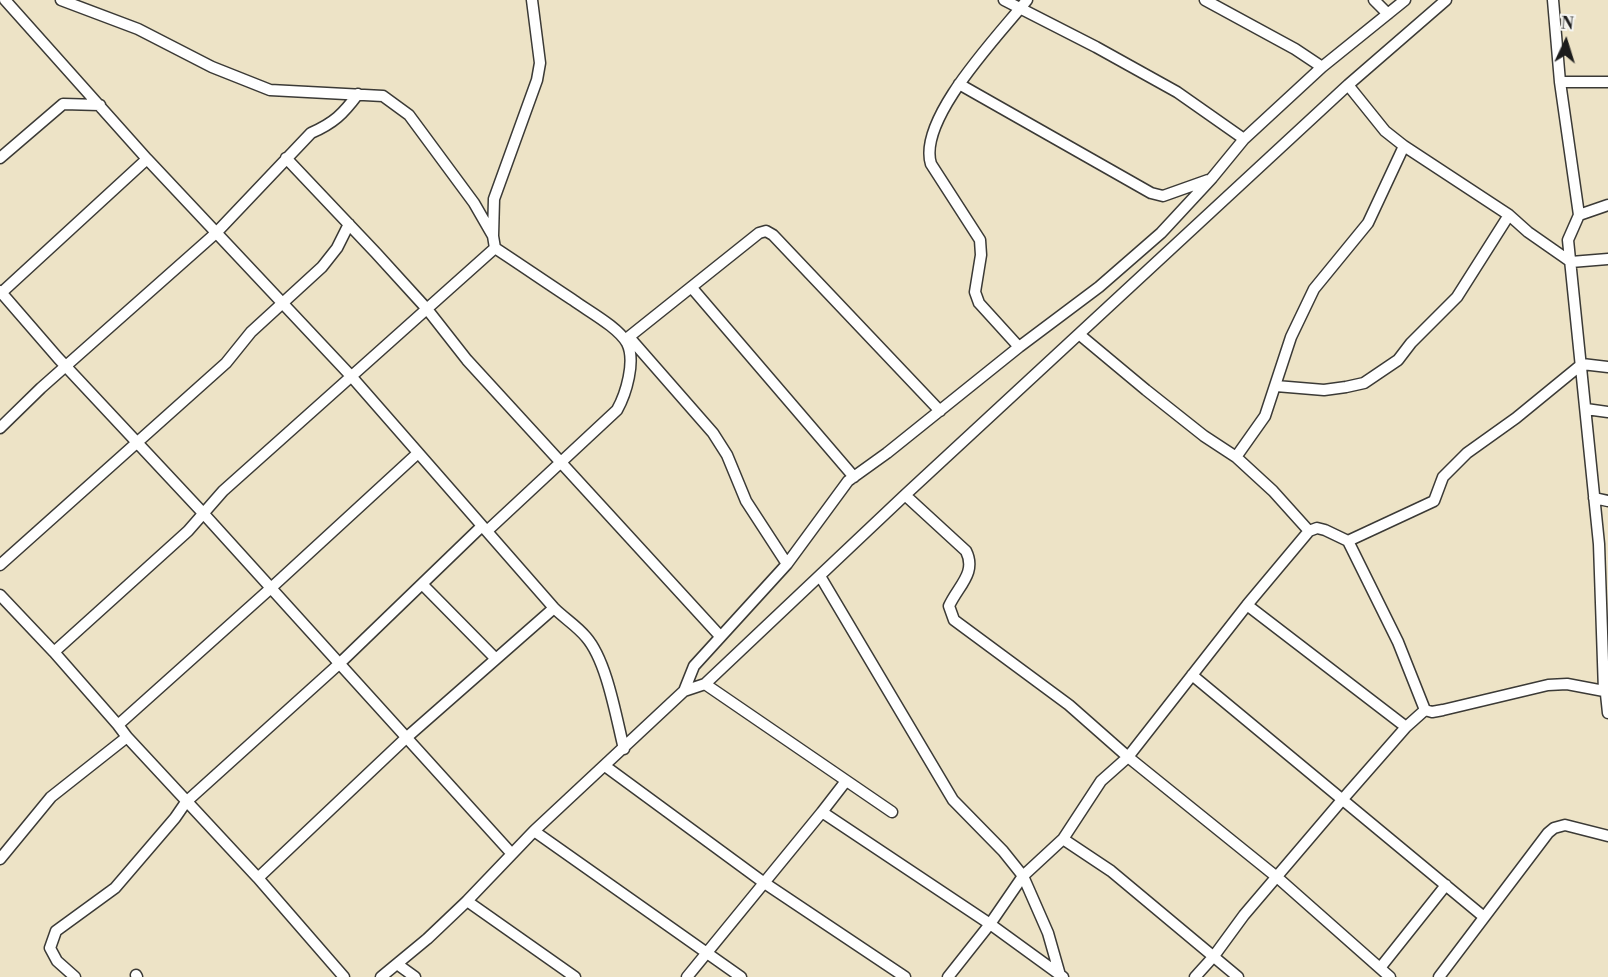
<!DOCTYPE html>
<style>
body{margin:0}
#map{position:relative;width:1608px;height:977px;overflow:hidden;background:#ede3c6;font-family:"Libre Bodoni",serif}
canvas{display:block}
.north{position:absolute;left:1536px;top:12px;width:60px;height:60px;-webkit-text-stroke:4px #f6f6f2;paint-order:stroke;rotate:4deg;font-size:16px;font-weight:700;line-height:24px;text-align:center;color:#1c1c1c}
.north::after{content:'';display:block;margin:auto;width:21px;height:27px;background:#1c1c1c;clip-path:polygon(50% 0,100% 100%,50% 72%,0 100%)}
</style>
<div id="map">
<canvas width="1608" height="977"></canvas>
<div class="north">N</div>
</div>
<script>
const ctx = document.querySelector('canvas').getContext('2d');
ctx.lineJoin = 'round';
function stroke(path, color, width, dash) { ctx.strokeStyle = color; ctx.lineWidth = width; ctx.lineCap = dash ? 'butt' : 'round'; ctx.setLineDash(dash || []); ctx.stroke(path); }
const minor = new Path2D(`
 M 5,0 L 147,159 L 351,376 L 554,608 C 564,618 577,626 586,637 C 607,661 616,717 624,749
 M 61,0 L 138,29 L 212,67 L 270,90 L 383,96 L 409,115 L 474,203 L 493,236
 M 1004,0 L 1096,47 L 1177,92 L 1244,139
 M 1205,0 L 1295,49 L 1322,67
 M 1374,0 L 1388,14
 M 1553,0 L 1560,82 L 1579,215 L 1568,240 L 1599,544 L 1604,691 L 1606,694 L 1608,713
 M 1560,82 L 1608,82
 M 959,84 L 1151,193 L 1163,196 L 1208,180
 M 1348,85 L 1385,131 L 1404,146 L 1509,215 L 1528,232 L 1571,262 L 1608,259
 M 0,158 L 63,104 L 100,105
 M 286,158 L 376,253 L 427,309 L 467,360 L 720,636
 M 1579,215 L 1608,205
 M 692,288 L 854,477
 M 0,291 L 58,358 L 203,513 L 512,854
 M 0,294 L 147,159
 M 1080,335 L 1146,390 L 1204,436 L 1236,457 L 1273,491 L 1309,531
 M 629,337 L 713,433 L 727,455 L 746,501 L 787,564
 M 625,340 L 759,233 L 766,231 L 773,235 L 940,411
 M 1019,347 L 979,303 L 975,292 L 981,255 L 980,240 L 931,164 C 917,119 1000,34 1027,0
 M 1276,386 L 1324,390 L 1346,387 L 1364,383 L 1398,360 L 1411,343 L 1457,297 L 1509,215
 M 1586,409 L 1608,412
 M 0,428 L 41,388 L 216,233 L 311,133 C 334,123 343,114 358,94
 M 1236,457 L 1265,416 L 1291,337 L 1314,289 L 1368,223 L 1404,146
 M 905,495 L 966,551 C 977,573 958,586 949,606 L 954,620 L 1069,705 L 1128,757 L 1278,878 L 1390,977
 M 1594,498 L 1608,501
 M 487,531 L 617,410 C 626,394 636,361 627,343 C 618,327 588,311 573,300 C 547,283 521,265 495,248 L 493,236 L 494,199 L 537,80 L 540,63 L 532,0
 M 1348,541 L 1434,501 L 1443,477 L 1467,453 L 1516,418 L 1582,364 L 1608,367
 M 0,565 L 226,363 L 251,332 L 322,267 L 337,248 L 349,224
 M 820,576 L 953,800 L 1003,851 L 1023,876 L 1048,933 L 1060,975
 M 422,584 L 496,659
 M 0,595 L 54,652 L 118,725 L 127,737 L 258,878 L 344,977
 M 1247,605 L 1406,727
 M 54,652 L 188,531 L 223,491 L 495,248
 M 1192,675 L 1484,917
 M 705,684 L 892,812
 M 684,691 L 694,666 L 787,564 L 848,481 L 887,453 L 1019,347 L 1099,287 L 1161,233 L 1212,178 L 1244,139 L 1322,67 L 1405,0
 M 118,725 L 271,588 L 418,453
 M 605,766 L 763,882 L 905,977
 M 822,812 L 846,781
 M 534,831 L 741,977
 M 1063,839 L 1111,871 L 1238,977
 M 0,859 L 51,797 L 127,737
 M 258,878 L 406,738 L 554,608
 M 467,901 L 575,977
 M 397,964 L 415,977
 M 1380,968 L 1446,885
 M 136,975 L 137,977
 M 75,977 L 57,961 L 50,948 L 56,931 L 115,888 L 175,818 L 186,802 L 339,664 L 482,526
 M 381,977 L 427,939 L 467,901 L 534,831 L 684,691 L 705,684 L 905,495 L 1348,85 L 1446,0
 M 687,977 L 822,812 L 990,924 L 1063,977
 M 948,977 L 990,924 L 1023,876 L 1063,839 L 1101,781 L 1128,757 L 1247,605 L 1309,531 L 1317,528 L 1325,530 L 1348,541 L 1398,642 L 1425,710 L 1432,712 L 1443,710 L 1548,685 L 1567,684 L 1604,691
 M 1195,977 L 1214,956 L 1244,915 L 1342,800 L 1406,727 L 1425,710
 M 1439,977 L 1548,833 L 1554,828 L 1565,825 L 1608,836`);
stroke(minor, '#3b3a36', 13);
stroke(minor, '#fff', 10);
</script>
